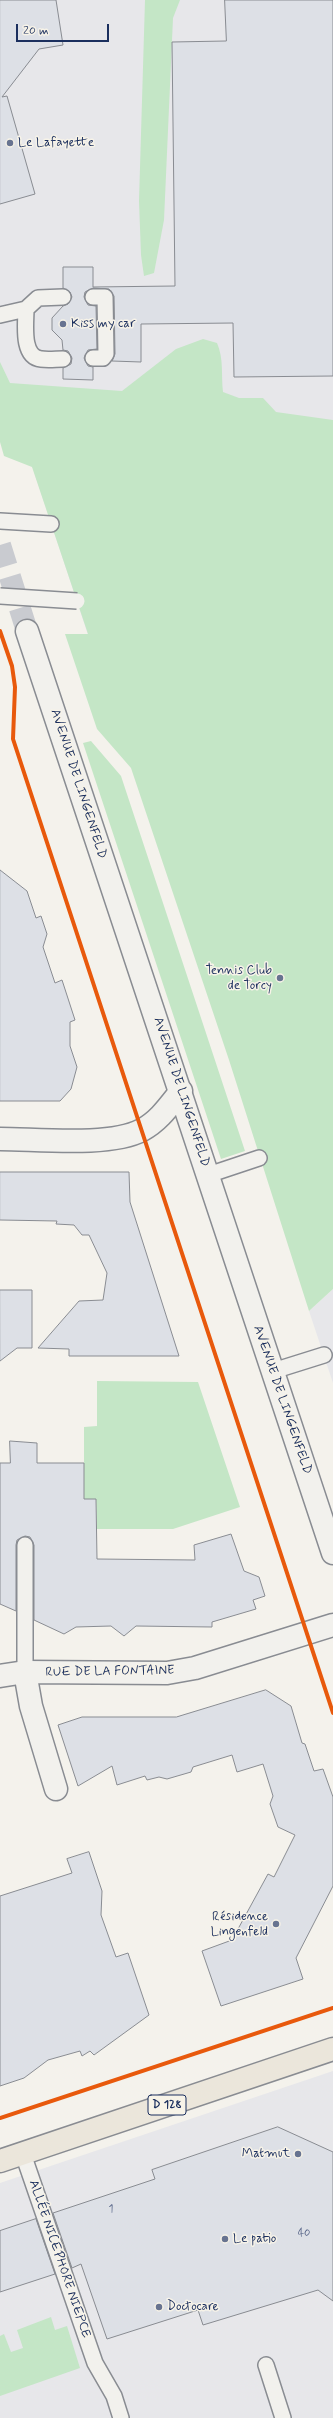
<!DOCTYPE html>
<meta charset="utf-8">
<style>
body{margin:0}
#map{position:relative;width:333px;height:2418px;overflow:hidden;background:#f4f2ec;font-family:Mynerve,sans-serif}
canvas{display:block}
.scale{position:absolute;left:16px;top:24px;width:93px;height:18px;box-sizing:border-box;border:2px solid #1b2f5e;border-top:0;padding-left:5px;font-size:12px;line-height:14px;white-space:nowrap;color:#1b2f5e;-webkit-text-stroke:3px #f7f3e8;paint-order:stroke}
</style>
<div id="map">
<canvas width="333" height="2418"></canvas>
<div class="scale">20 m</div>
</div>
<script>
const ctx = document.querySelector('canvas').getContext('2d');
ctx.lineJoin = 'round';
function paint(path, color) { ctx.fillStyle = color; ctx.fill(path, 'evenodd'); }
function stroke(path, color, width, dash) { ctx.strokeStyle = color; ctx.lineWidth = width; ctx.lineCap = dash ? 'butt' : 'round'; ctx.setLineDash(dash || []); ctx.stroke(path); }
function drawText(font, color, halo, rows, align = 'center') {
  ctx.font = font + ' Mynerve,sans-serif'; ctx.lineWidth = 3; ctx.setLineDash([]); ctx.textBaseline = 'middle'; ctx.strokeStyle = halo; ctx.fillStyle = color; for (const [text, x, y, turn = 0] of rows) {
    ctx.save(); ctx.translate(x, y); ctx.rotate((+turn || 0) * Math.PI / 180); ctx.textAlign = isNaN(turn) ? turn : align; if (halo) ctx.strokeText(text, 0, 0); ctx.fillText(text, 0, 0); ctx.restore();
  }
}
const built = new Path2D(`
 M 0,0 L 333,0 L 333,730 L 88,635 L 0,369 Z
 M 333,1289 L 333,1383 L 309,1311 Z
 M 333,2071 L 333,2418 L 0,2418 L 0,2183 Z`);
const green = new Path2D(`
 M 145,0 L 180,0 L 173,18 L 164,220 L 154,273 L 144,276 L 141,255 L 139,201 Z
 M 203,339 L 217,343 C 224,359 221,375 223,392 L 239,398 L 263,398 L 276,412 L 333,420 L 333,1289 L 309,1311 L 229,1060 L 131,768 L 97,729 L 65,634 L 88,634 L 32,467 L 4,456 L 0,442 L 0,362 L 10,383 L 122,391 L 176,349 Z
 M 91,741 L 121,776 L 245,1151 L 221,1159 L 83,743 Z
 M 97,1381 L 198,1382 L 240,1507 L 173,1529 L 97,1529 L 96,1499 L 84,1499 L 84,1427 L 97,1426 Z
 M 51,2317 L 55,2330 L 67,2326 L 80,2368 L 0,2396 L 0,2336 L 4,2334 L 11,2352 L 23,2348 L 17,2330 Z`);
const building = new Path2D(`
 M 0,0 L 56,0 L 63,45 L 39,49 L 2,97 L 7,96 L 35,194 L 0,204 Z
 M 225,0 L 333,0 L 333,376 L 234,377 L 233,323 L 141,324 L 141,362 L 112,361 L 115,354 L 114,296 L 109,289 L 93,288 L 85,292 L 84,297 L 88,305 L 96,306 L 97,349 L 88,350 L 84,358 L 88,366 L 93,367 L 93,380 L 63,379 L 63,368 L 71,364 L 72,358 L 68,351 L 63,350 L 62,340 L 52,330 L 52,318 L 63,306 L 68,304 L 72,297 L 70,292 L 63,288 L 63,267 L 93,267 L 93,287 L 175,286 L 172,42 L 226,41 Z
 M 0,870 L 27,891 L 36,918 L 41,916 L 47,934 L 43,947 L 55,983 L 62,980 L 75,1020 L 70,1022 L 70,1046 L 77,1067 L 71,1089 L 60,1101 L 0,1101 Z
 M 0,1172 L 129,1172 L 130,1202 L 179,1356 L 69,1356 L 69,1349 L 38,1348 L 79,1301 L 103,1300 L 107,1273 L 89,1235 L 82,1235 L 74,1225 L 56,1224 L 57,1221 L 0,1220 Z
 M 0,1290 L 32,1290 L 32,1348 L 17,1348 L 0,1361 Z
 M 10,1441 L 37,1443 L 37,1463 L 84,1463 L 84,1499 L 96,1499 L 97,1559 L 195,1560 L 194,1545 L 231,1534 L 244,1571 L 259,1577 L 265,1596 L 253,1600 L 256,1609 L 212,1622 L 212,1627 L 136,1626 L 124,1636 L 111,1626 L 76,1627 L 64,1634 L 34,1620 L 34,1545 L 30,1537 L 25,1536 L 17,1540 L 16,1545 L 16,1611 L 0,1604 L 0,1463 L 10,1463 Z
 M 266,1690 L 291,1706 L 302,1743 L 305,1744 L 314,1771 L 323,1769 L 333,1797 L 333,1886 L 296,1958 L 303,1979 L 221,2006 L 202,1951 L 232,1940 L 268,1874 L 274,1877 L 295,1835 L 278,1827 L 270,1804 L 273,1796 L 263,1764 L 237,1772 L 232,1755 L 193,1767 L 191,1772 L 167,1779 L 159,1777 L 147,1780 L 145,1776 L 117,1785 L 112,1766 L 78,1786 L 58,1725 L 82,1717 L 176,1717 Z
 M 89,1852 L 102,1891 L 101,1915 L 116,1957 L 128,1953 L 149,2015 L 94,2055 L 90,2051 L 82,2056 L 80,2051 L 48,2060 L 24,2078 L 0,2086 L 0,1896 L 72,1873 L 67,1859 Z
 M 278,2127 L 333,2152 L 333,2301 L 318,2290 L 203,2325 L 198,2310 L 107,2339 L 81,2264 L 72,2268 L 53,2213 L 155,2179 L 152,2170 Z
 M 36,2219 L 55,2274 L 0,2292 L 0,2231 Z`);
const tertiaryTunnel = new Path2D(`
 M 0,545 L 27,631`);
const service = new Path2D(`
 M 63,297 L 38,298 L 26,309 C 26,323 21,357 41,359 C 48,360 56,359 63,359
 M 0,315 L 26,309
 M 93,358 L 103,358 L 106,354 L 105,297 L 93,297
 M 0,521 L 51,524
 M 208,1175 L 259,1158
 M 273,1371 L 324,1355
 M 25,1672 L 25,1545
 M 23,2154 L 95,2363 L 114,2396 L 121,2418
 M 266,2365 L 283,2418`);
const minor = new Path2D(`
 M 0,1139 C 37,1139 110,1147 142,1130 C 159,1121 169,1106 181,1091
 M 25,1672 L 31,1706 L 56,1789
 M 0,1676 L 25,1672 L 167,1673 L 195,1668 L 333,1625`);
const tertiary = new Path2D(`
 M 27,631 L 333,1553`);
const primary = new Path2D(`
 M 0,2161 L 333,2049`);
const serviceBridge = new Path2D(`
 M 0,596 L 77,601`);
const cycleway = new Path2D(`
 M 0,631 L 12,666 L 15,687 L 13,739 L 333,1713
 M 0,2118 L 333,2008`);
const markers = [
 [10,143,4,"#677390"],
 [63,324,4,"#677390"],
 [280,978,4,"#677390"],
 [276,1924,4,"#677390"],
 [298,2154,4,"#677390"],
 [225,2239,4,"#677390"],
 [159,2307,4,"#677390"]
];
const numberNames = [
 ["1",111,2210],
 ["40",304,2234]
];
const shields = [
 [167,2105,38]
];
const shieldNames = [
 ["D 128",167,2105]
];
const poiNames = [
 ["Le Lafayette",18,143],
 ["Kiss my car",71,324],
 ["Tennis Club",272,971,"right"],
 ["de Torcy",272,986,"right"],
 ["Résidence",268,1917,"right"],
 ["Lingenfeld",268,1932,"right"],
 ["Matmut",290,2154,"right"],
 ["Le patio",233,2239],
 ["Doctocare",167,2307]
];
const streetNames = [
 ["AVENUE DE LINGENFELD",78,784,72],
 ["AVENUE DE LINGENFELD",181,1092,72],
 ["AVENUE DE LINGENFELD",282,1400,71],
 ["RUE DE LA FONTAINE",110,1672,-1],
 ["ALLÉE NICEPHORE NIEPCE",59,2259,71]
];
paint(built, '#e7e7ea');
paint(green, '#c4e6c6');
paint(building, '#dde0e6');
stroke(building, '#898c92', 1);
stroke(tertiaryTunnel, '#c9cbd0', 22, [22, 11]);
stroke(service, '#898c92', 18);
stroke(minor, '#898c92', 25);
stroke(tertiary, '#898c92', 25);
stroke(primary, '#898c92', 25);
stroke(service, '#f2f1ed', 15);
stroke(minor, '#f2f1ed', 22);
stroke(tertiary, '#f2f1ed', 22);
stroke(primary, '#ebe6db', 22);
stroke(serviceBridge, '#898c92', 18, []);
stroke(serviceBridge, '#f2f1ed', 15);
stroke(cycleway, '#e8590c', 4);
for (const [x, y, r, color] of markers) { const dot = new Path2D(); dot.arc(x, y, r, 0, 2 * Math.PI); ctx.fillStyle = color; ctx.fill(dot); stroke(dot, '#f7f3e8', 1.5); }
drawText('11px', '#4c5b80', null, numberNames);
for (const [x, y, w] of shields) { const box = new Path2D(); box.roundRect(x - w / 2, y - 10, w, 20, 3); ctx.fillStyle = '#f7f3e8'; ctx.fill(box); stroke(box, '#1b2f5e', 1); }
drawText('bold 12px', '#1b2f5e', null, shieldNames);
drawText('13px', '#1b2f5e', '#f7f3e8', poiNames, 'left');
drawText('13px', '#1b2f5e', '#f7f3e8', streetNames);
</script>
